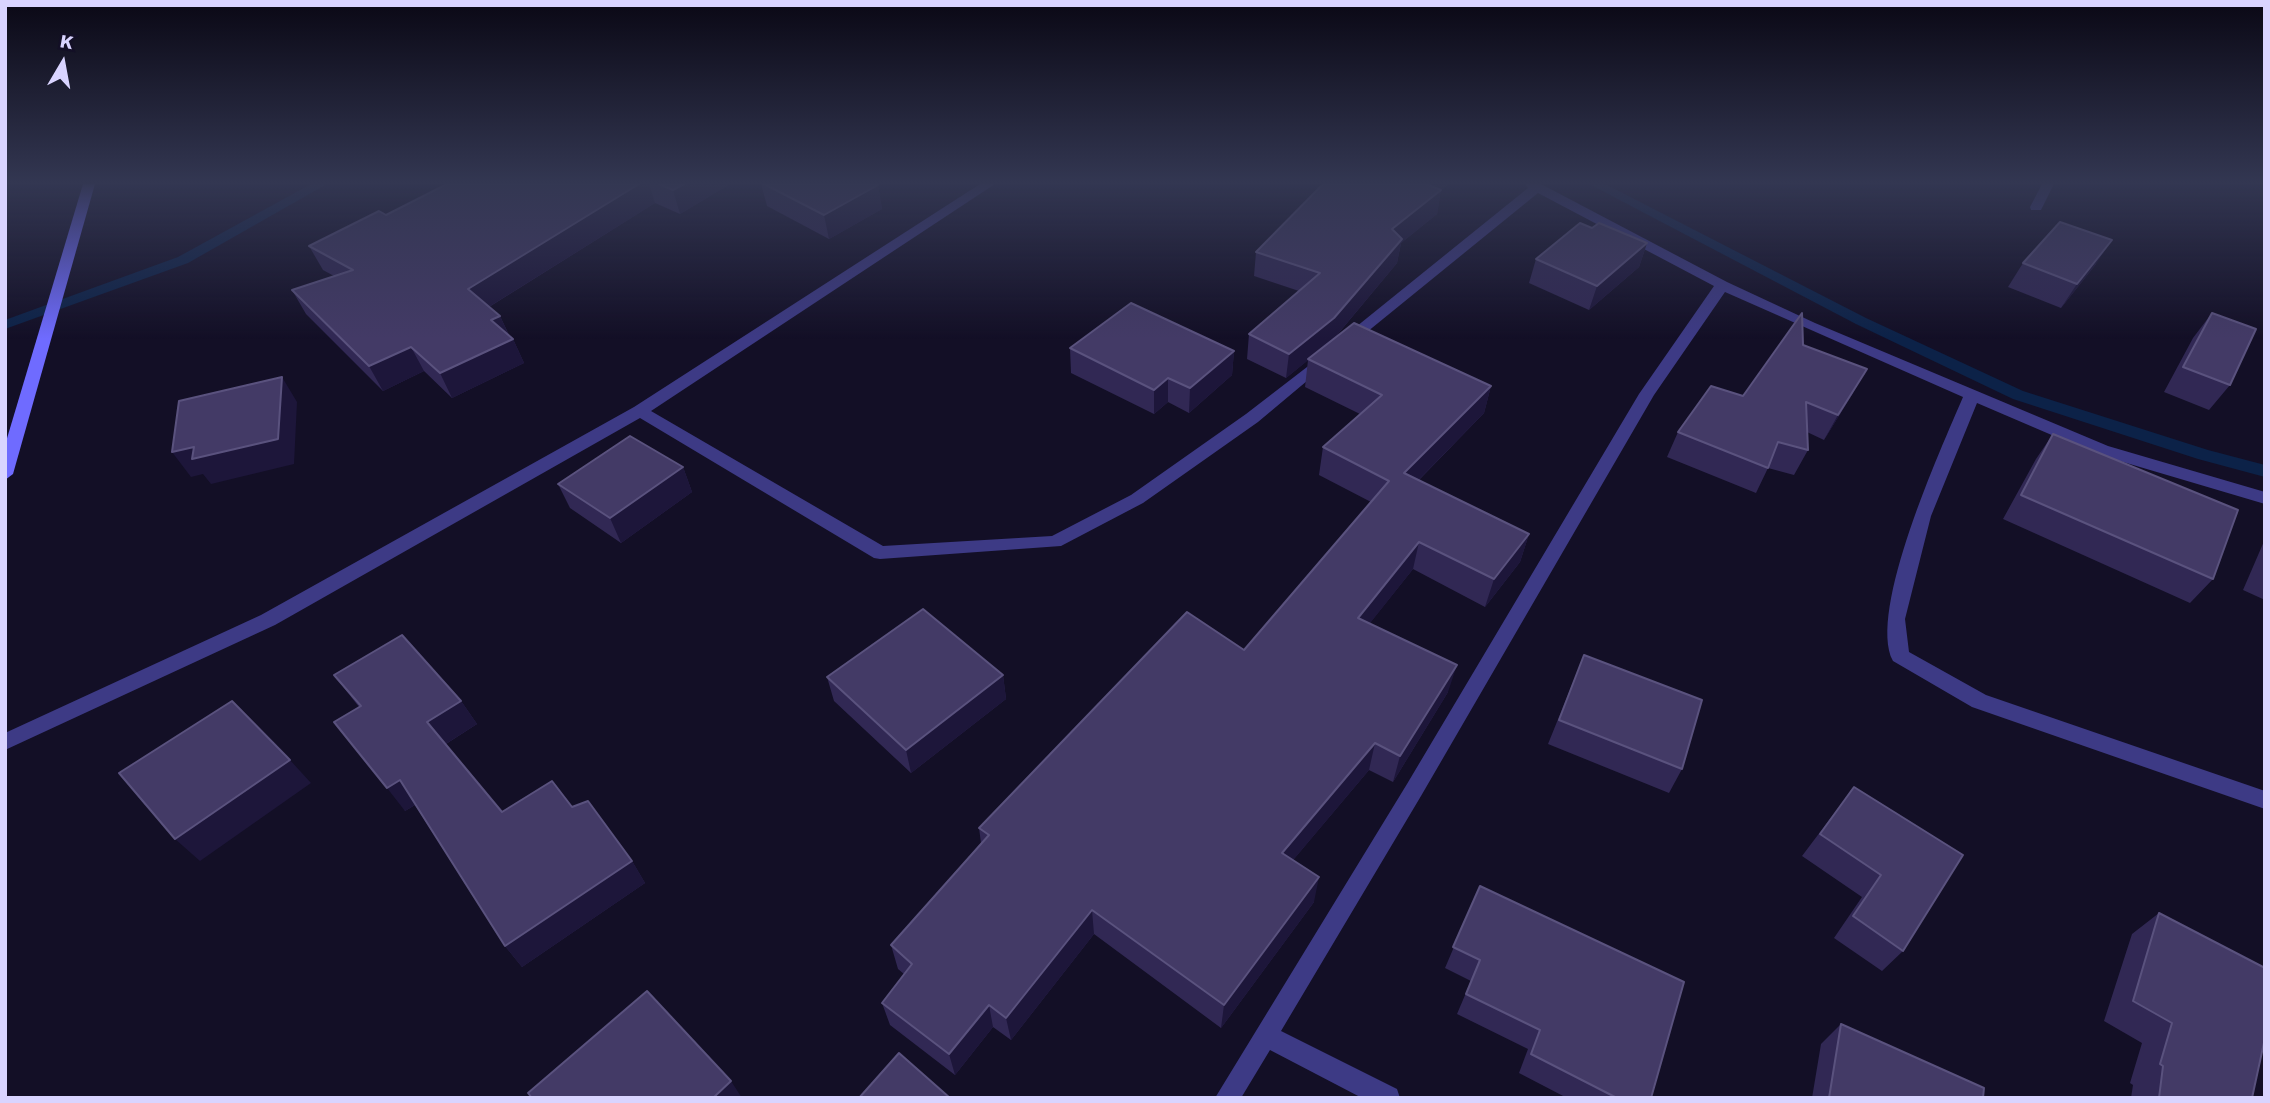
<!DOCTYPE html>
<style>
body{margin:0}
#map{position:relative;width:2270px;height:1103px;overflow:hidden;background:#130f26;font-family:"Work Sans",sans-serif}
canvas{display:block}
.frame{position:absolute;inset:0;border:7px solid #d9d4ff;pointer-events:none}
.north{position:absolute;left:28px;top:28px;width:70px;height:70px;-webkit-text-stroke:5px #130f26;paint-order:stroke;rotate:10deg;font-size:19px;font-weight:700;line-height:28px;text-align:center;color:#d9d4ff}
.north::after{content:'';display:block;margin:auto;width:24px;height:32px;background:#d9d4ff;clip-path:polygon(50% 0,100% 100%,50% 72%,0 100%)}
</style>
<div id="map">
<canvas width="2270" height="1103"></canvas>
<div class="frame"></div>
<div class="north">K</div>
</div>
<script>
const ctx = document.querySelector('canvas').getContext('2d');
ctx.lineJoin = 'round';
function paint(path, color) { ctx.fillStyle = color; ctx.fill(path, 'evenodd'); }
function stroke(path, color, width, dash) { ctx.strokeStyle = color; ctx.lineWidth = width; ctx.lineCap = dash ? 'butt' : 'round'; ctx.setLineDash(dash || []); ctx.stroke(path); }
const stream = new Path2D(`
 M 311,184 L 327,184 L 188,263 L 5,329 L 5,320 L 178,257 Z
 M 1589,184 L 1605,184 L 1866,318 L 2023,391 L 2208,450 L 2265,465 L 2265,477 L 2198,459 L 2013,399 L 1856,324 Z`);
const minor = new Path2D(`
 M 980,184 L 995,184 L 651,411 L 883,546 L 1052,536 L 1131,495 L 1246,414 L 1320,357 L 1330,357 L 1332,360 L 1258,422 L 1143,503 L 1061,546 L 880,559 L 874,558 L 640,418 L 275,625 L 5,750 L 5,733 L 261,615 L 634,407 Z
 M 1525,184 L 1541,184 L 1727,282 L 1815,323 L 2108,446 L 2265,492 L 2265,504 L 2096,454 L 1977,403 L 1931,516 L 1905,619 L 1909,652 L 1986,695 L 2265,791 L 2265,809 L 1972,707 L 1893,661 C 1867,611 1941,449 1963,397 L 1725,292 L 1654,395 L 1421,796 L 1281,1031 L 1397,1089 L 1400,1098 L 1362,1098 L 1270,1050 L 1241,1098 L 1215,1098 L 1407,784 L 1639,394 L 1714,286 L 1538,193 L 1351,345 L 1341,345 L 1339,342 L 1341,339 L 1528,188 Z
 M 2042,184 L 2054,184 L 2041,210 L 2031,210 L 2030,207 Z`);
const secondary = new Path2D(`
 M 83,184 L 95,184 L 13,474 L 5,480 L 5,445 Z`);
const wall = new Path2D(`
 M 447,184 L 730,184 L 680,214 L 655,203 L 489,307 L 500,316 L 509,335 L 513,339 L 524,363 L 452,398 L 424,371 L 383,391 L 306,314 L 292,290 L 334,276 L 323,270 L 309,246 L 386,215 Z
 M 761,184 L 876,184 L 878,185 L 882,209 L 829,239 L 767,206 Z
 M 1323,184 L 1449,184 L 1441,190 L 1437,214 L 1401,243 L 1397,263 L 1332,341 L 1491,386 L 1484,413 L 1419,480 L 1529,534 L 1520,562 L 1485,607 L 1413,569 L 1369,624 L 1448,692 L 1393,782 L 1369,770 L 1293,860 L 1314,902 L 1221,1028 L 1094,934 L 1011,1040 L 993,1027 L 955,1075 L 890,1025 L 882,1003 L 904,974 L 898,969 L 891,945 L 981,843 L 979,828 L 1244,650 L 1371,502 L 1319,475 L 1323,447 L 1360,414 L 1305,387 L 1308,360 L 1286,378 L 1247,359 L 1249,334 L 1299,291 L 1254,276 L 1256,252 Z
 M 1592,228 L 1647,243 L 1639,267 L 1589,310 L 1529,283 L 1536,259 Z
 M 2023,263 L 2096,264 L 2061,308 L 2008,287 Z
 M 2212,313 L 2230,385 L 2209,410 L 2164,392 L 2193,338 Z
 M 1803,345 L 1853,393 L 1824,440 L 1807,432 L 1808,450 L 1794,475 L 1768,468 L 1756,493 L 1667,457 L 1678,432 L 1743,396 Z
 M 1070,348 L 1234,351 L 1232,375 L 1189,413 L 1168,402 L 1154,414 L 1071,373 Z
 M 2053,434 L 2213,579 L 2190,603 L 2003,519 L 2036,459 Z
 M 683,467 L 692,492 L 621,543 L 570,508 L 558,484 Z
 M 2265,539 L 2265,600 L 2243,590 Z
 M 1584,655 L 1682,769 L 1669,793 L 1548,744 Z
 M 334,675 L 461,701 L 477,724 L 446,744 L 502,812 L 572,807 L 632,861 L 645,883 L 522,967 L 505,946 L 415,805 L 405,811 L 359,707 Z
 M 1003,675 L 1006,699 L 911,773 L 834,701 L 827,677 Z
 M 1854,787 L 1963,855 L 1903,951 L 1882,971 L 1834,938 L 1862,897 L 1802,856 Z
 M 1480,886 L 1651,1098 L 1567,1098 L 1519,1073 L 1528,1049 L 1457,1014 L 1471,981 L 1445,968 Z
 M 2159,913 L 2252,1098 L 2131,1098 L 2133,1085 L 2130,1083 L 2142,1043 L 2104,1021 L 2132,934 Z
 M 1841,1024 L 1983,1098 L 1812,1098 L 1821,1044 Z`);
const shadedWall = new Path2D(`
 M 639,184 L 649,184 L 655,203 L 479,313 L 468,289 Z
 M 684,184 L 730,184 L 680,214 L 673,190 Z
 M 1424,184 L 1449,184 L 1429,200 L 1441,190 L 1437,214 L 1401,243 L 1397,263 L 1331,342 L 1286,378 L 1289,354 Z
 M 878,185 L 882,209 L 829,239 L 824,215 Z
 M 2112,240 L 2096,264 L 2061,308 L 2077,284 Z
 M 1647,243 L 1639,267 L 1589,310 L 1597,286 Z
 M 500,316 L 511,340 L 513,339 L 524,363 L 452,398 L 440,373 L 491,320 Z
 M 411,347 L 424,371 L 383,391 L 369,366 Z
 M 1234,351 L 1232,375 L 1189,413 L 1190,388 Z
 M 1867,369 L 1853,393 L 1824,440 L 1838,415 Z
 M 282,377 L 297,402 L 294,464 L 211,484 L 203,474 L 191,477 L 172,452 Z
 M 1168,378 L 1168,402 L 1154,414 L 1154,390 Z
 M 1491,386 L 1484,413 L 1398,501 L 1404,473 Z
 M 683,467 L 692,492 L 621,543 L 610,518 Z
 M 1529,534 L 1520,562 L 1485,607 L 1494,579 Z
 M 1419,542 L 1413,569 L 1352,646 L 1358,618 Z
 M 1457,665 L 1448,692 L 1393,782 L 1400,756 Z
 M 1003,675 L 1006,699 L 911,773 L 906,750 Z
 M 461,701 L 477,724 L 444,745 L 427,722 Z
 M 1375,743 L 1369,770 L 1278,878 L 1282,853 Z
 M 290,760 L 311,783 L 200,861 L 175,839 Z
 M 400,780 L 418,803 L 405,811 L 387,788 Z
 M 632,861 L 645,883 L 522,967 L 505,946 Z
 M 1319,877 L 1314,902 L 1221,1028 L 1224,1005 Z
 M 1092,910 L 1094,934 L 1011,1040 L 1006,1018 Z
 M 989,1005 L 993,1027 L 955,1075 L 949,1054 Z
 M 731,1081 L 742,1098 L 713,1098 Z`);
const building = new Path2D(`
 M 447,184 L 639,184 L 468,289 L 500,316 L 491,320 L 513,339 L 440,373 L 411,347 L 369,366 L 292,290 L 353,270 L 309,246 L 379,211 L 386,215 Z
 M 659,184 L 684,184 L 673,190 Z
 M 764,184 L 876,184 L 878,185 L 824,215 Z
 M 1323,184 L 1426,184 L 1441,190 L 1392,229 L 1402,239 L 1334,318 L 1289,354 L 1249,334 L 1320,273 L 1256,252 Z
 M 2060,222 L 2112,240 L 2077,284 L 2023,263 Z
 M 1580,223 L 1592,228 L 1599,223 L 1647,243 L 1597,286 L 1536,259 Z
 M 1131,303 L 1234,351 L 1190,388 L 1168,378 L 1154,390 L 1070,348 Z
 M 1802,313 L 1803,345 L 1867,369 L 1838,415 L 1806,402 L 1808,450 L 1778,442 L 1768,468 L 1678,432 L 1711,386 L 1743,396 Z
 M 2212,313 L 2256,329 L 2230,385 L 2183,367 Z
 M 1354,323 L 1491,386 L 1404,473 L 1529,534 L 1494,579 L 1419,542 L 1358,618 L 1457,665 L 1400,756 L 1375,743 L 1282,853 L 1319,877 L 1224,1005 L 1092,910 L 1006,1018 L 989,1005 L 949,1054 L 882,1003 L 912,964 L 891,945 L 989,835 L 979,828 L 1187,612 L 1244,650 L 1389,481 L 1323,447 L 1382,395 L 1308,359 Z
 M 282,377 L 278,439 L 192,459 L 194,447 L 172,452 L 179,401 Z
 M 2053,434 L 2238,510 L 2213,579 L 2021,495 Z
 M 630,436 L 683,467 L 610,518 L 558,484 Z
 M 923,609 L 1003,675 L 906,750 L 827,677 Z
 M 402,635 L 461,701 L 427,722 L 502,812 L 552,781 L 572,807 L 588,801 L 632,861 L 505,946 L 400,780 L 387,788 L 334,722 L 361,706 L 334,675 Z
 M 1584,655 L 1702,700 L 1682,769 L 1559,720 Z
 M 232,701 L 290,760 L 175,839 L 119,773 Z
 M 1854,787 L 1963,855 L 1903,951 L 1853,916 L 1881,875 L 1820,834 Z
 M 1480,886 L 1684,982 L 1651,1098 L 1617,1098 L 1531,1054 L 1540,1030 L 1466,994 L 1480,960 L 1453,947 Z
 M 2159,913 L 2265,968 L 2265,1038 L 2252,1098 L 2159,1098 L 2163,1066 L 2160,1064 L 2172,1023 L 2133,1001 Z
 M 647,991 L 731,1081 L 713,1098 L 532,1098 L 528,1093 Z
 M 1841,1024 L 1984,1088 L 1983,1098 L 1829,1098 Z
 M 899,1053 L 950,1098 L 859,1098 Z`);
paint(stream, '#0c2248');
paint(minor, '#3d3a85');
paint(secondary, '#6f6bff');
paint(wall, '#312854');
paint(shadedWall, '#1d163a');
paint(building, '#433a66');
stroke(building, '#5a527e', 2);
const sky = ctx.createLinearGradient(0, 0, 0, 339);
sky.addColorStop(0, '#0a0815');
sky.addColorStop(0.54, '#333752');
sky.addColorStop(1, '#33375200');
ctx.fillStyle = sky;
ctx.fillRect(0, 0, 2270, 339);
</script>
